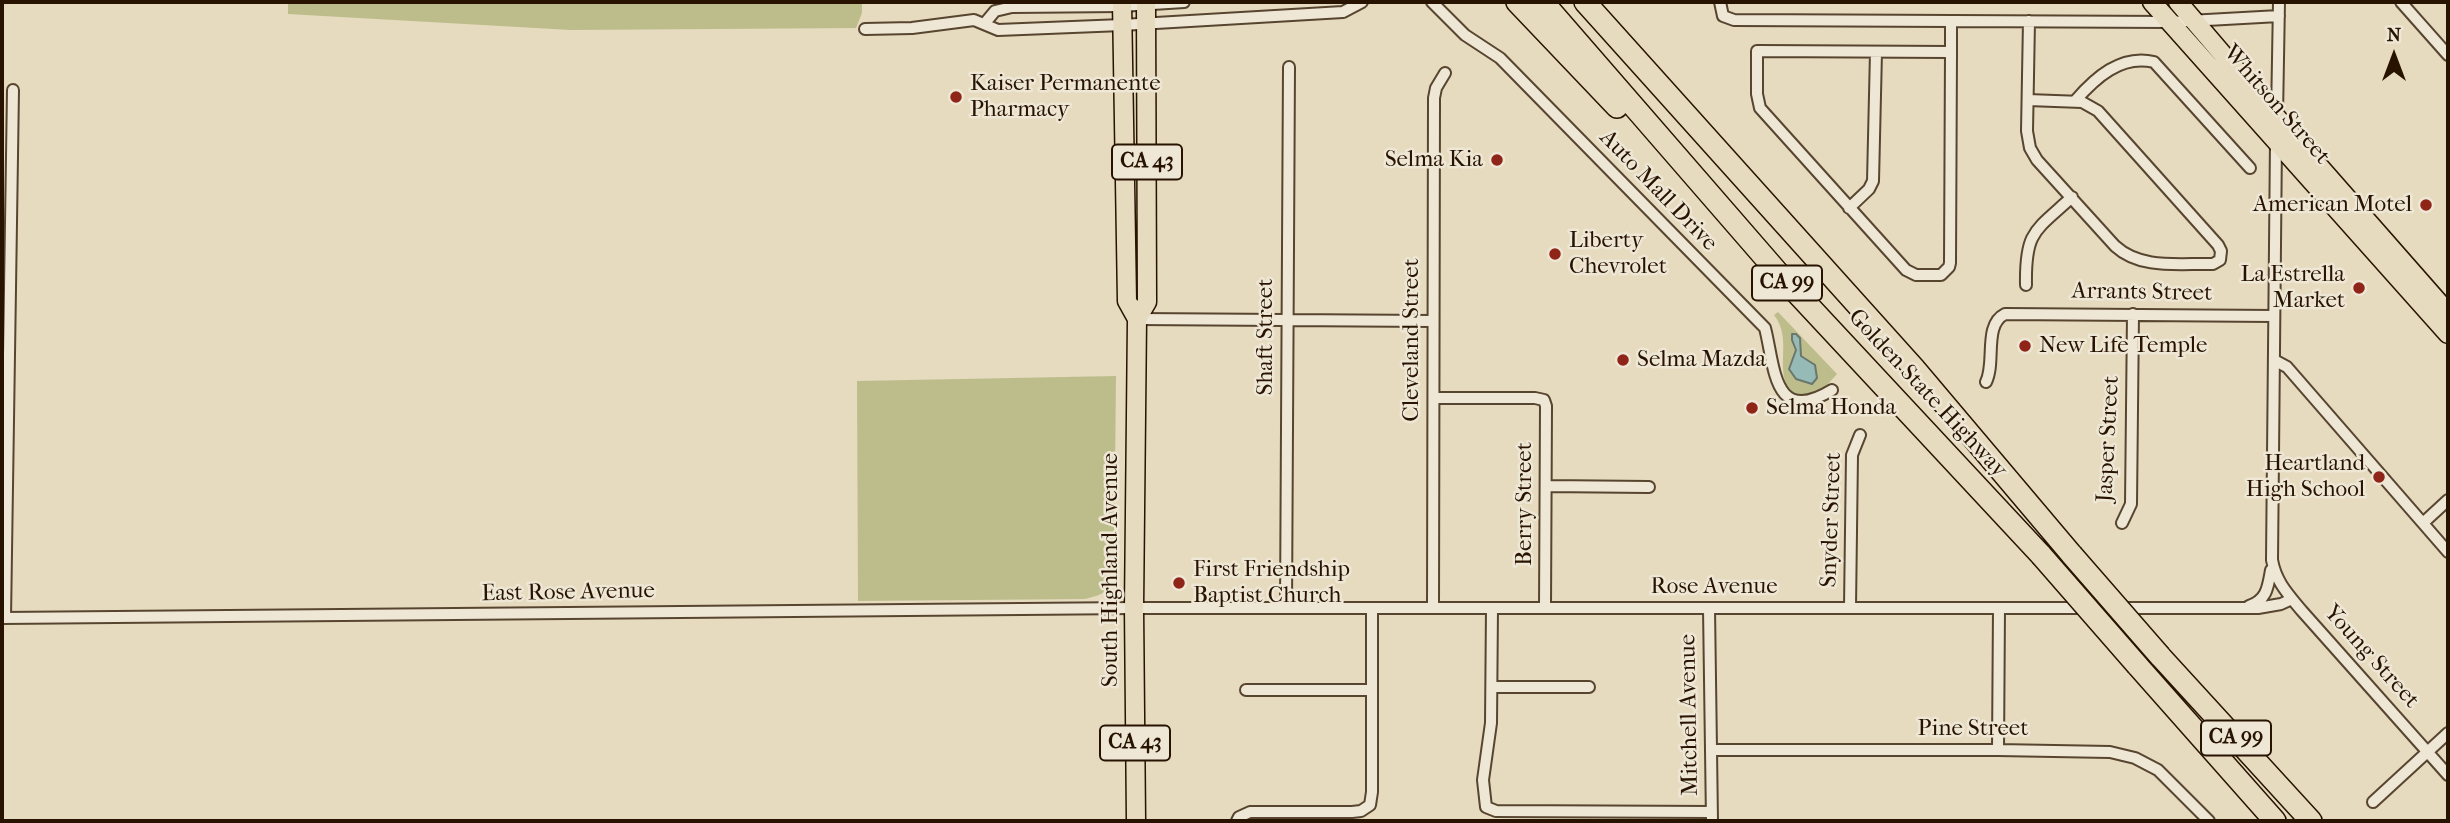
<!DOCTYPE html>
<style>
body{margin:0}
#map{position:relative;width:2450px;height:823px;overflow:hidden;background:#e6dabf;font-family:"IM FELL French Canon",serif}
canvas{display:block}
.frame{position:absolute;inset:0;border:4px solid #271300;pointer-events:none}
.north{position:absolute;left:2359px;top:21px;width:70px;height:70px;-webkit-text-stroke:5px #efe7d5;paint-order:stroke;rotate:0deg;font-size:19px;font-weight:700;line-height:28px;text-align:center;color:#271300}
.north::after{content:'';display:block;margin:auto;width:24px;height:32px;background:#271300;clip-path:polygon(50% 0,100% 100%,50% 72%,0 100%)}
</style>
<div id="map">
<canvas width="2450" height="823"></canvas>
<div class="frame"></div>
<div class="north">N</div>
</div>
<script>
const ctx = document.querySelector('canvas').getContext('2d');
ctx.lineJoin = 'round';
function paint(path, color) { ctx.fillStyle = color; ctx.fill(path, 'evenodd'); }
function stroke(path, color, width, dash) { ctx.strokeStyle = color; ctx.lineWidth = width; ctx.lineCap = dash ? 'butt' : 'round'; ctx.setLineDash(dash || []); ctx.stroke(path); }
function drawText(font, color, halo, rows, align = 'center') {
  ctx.font = font + ' "IM FELL French Canon",serif'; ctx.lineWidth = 5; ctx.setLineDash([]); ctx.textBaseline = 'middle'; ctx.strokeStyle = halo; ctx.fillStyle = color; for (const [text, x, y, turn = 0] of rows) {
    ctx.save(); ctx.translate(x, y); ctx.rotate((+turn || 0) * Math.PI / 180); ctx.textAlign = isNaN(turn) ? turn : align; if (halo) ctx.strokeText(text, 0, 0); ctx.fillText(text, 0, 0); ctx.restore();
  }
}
const green = new Path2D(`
 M 288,2 L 862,2 L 862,13 L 856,28 L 571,30 L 288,14 Z
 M 1778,312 L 1837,374 L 1816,397 L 1793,396 C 1772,372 1794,340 1774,315 Z
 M 1116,376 L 1114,574 C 1111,592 1100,596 1084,599 L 858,601 L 857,381 Z`);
const water = new Path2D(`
 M 1792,334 L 1796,334 L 1800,338 L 1801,356 L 1815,365 L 1817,378 L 1812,384 L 1796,379 L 1789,369 L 1796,350 L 1792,340 Z`);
const minor = new Path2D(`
 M 1432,2 L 1465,35 L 1500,58 L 1765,328 C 1775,367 1773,426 1832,390
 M 1720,2 L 1723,16 L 1734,20 L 2171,22 L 2279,16
 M 2401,2 L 2448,55
 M 1951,21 L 1951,52 L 1950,263 L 1949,267 L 1941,275 L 1916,275 L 1906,270 L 1760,108 L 1757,94 L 1757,51 L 1951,52
 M 985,23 L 995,11 L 1012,7 L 1121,6 L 1184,2
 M 865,29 L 912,28 L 974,20 L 998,30 L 1122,25 L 1343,12 L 1362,2
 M 2028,100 L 2082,102 L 2098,111 L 2218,245 L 2221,251 L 2220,260 L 2213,264 C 2180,263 2141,270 2115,246 L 2037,160 L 2030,148 L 2027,131 L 2029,21
 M 2075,101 C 2095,78 2121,54 2154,62 L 2250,168
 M 2277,116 L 2279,2
 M 2276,140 L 2272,560 C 2276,582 2288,594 2302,611 L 2448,775
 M 1849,208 L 1869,189 L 1873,181 L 1876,52
 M 2026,285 C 2025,231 2035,231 2072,197
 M 1137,319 L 1432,321
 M 2274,360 L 2287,367 L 2448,552
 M 1986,382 C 1996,362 1983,325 2005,314 L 2274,316
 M 1434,398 L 1535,398 L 1544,400 L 1546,406 L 1545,608
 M 1546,486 L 1649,487
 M 2122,523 L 2131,504 L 2133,314
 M 2423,523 L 2448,500
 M 2249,606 C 2267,600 2268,587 2271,570
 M 1850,607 L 1852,455 L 1860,435
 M 1286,608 L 1289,67
 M 1433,608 L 1434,98 L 1436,88 L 1445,73
 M 1492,608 L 1491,723 L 1483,780 L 1486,807 L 1496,811 L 1712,812
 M 1709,608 L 1712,821
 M 2118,608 L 2258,608 L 2281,604 L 2292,599
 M 2,618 L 1134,608 L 2088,608
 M 5,618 L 13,90
 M 1492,687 L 1589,687
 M 1246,690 L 1372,690
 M 1712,750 L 1998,750 L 2110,752 L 2135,758 L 2158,770 L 2209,821
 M 1998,750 L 1999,608
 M 2373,802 L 2448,733
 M 1237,821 L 1239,817 L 1250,812 L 1352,812 L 1361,811 L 1370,805 L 1372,792 L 1372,608`);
const primary = new Path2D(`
 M 1122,2 L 1127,301 L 1137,319
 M 2152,2 L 2448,334
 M 2178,2 L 2290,133 L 2448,313
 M 1136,821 L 1134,608 L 1137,319 L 1147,302 L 1146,2`);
const motorway = new Path2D(`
 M 1517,2 L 1617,107
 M 1543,2 L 1780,275 L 2041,555
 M 1585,2 L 1914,368 L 2072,555
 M 2160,656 L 2311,821
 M 2137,665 L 2275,821`);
const motorwayBridge = new Path2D(`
 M 2041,555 L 2137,665
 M 2072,555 L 2160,656`);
const markers = [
 [956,97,7,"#8f2418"],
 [1497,160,7,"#8f2418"],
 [2426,205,7,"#8f2418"],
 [1555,254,7,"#8f2418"],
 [2359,288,7,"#8f2418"],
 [2025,346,7,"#8f2418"],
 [1623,360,7,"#8f2418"],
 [1752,408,7,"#8f2418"],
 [2379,477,7,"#8f2418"],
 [1179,583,7,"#8f2418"]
];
const shields = [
 [1147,162,70],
 [1787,283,70],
 [2236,738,70],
 [1135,743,70]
];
const shieldNames = [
 ["CA 43",1147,162],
 ["CA 99",1787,283],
 ["CA 99",2236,738],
 ["CA 43",1135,743]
];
const poiNames = [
 ["Kaiser Permanente",970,84],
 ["Pharmacy",970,110],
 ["Selma Kia",1483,160,"right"],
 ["American Motel",2412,205,"right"],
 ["Liberty",1569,241],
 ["Chevrolet",1569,267],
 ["La Estrella",2345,275,"right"],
 ["Market",2345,301,"right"],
 ["New Life Temple",2039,346],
 ["Selma Mazda",1637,360],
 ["Selma Honda",1766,408],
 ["Heartland",2365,464,"right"],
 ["High School",2365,490,"right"],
 ["First Friendship",1193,570],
 ["Baptist Church",1193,596]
];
const streetNames = [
 ["Whitson Street",2276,105,49],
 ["Auto Mall Drive",1658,191,46],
 ["Arrants Street",2142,293,1],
 ["Shaft Street",1266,337,-90],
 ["Cleveland Street",1412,340,-90],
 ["Golden State Highway",1927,394,47],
 ["Jasper Street",2109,439,-87],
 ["Berry Street",1525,504,-90],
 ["Snyder Street",1832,520,-88],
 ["South Highland Avenue",1111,570,-90],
 ["Rose Avenue",1714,587],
 ["East Rose Avenue",568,593,-1],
 ["Young Street",2371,657,48],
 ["Mitchell Avenue",1690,715,-91],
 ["Pine Street",1973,729]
];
paint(green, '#bdbd8c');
paint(water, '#96bab5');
stroke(water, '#6a776d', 2);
stroke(minor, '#574530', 14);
stroke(primary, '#271300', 21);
stroke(motorway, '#271300', 24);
stroke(minor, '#efe7d5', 10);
stroke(primary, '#e6dabf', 18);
stroke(motorway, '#e6dabf', 21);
stroke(motorwayBridge, '#271300', 24, []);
stroke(motorwayBridge, '#e6dabf', 21);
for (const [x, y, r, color] of markers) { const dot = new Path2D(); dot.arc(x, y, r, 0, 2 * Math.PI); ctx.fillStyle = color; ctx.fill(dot); stroke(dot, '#efe7d5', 2.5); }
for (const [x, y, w] of shields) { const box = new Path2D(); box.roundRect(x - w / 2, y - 17.5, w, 35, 5); ctx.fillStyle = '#efe7d5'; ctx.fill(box); stroke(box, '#271300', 2); }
drawText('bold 21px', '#271300', null, shieldNames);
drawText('23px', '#271300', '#efe7d5', poiNames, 'left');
drawText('23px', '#271300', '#efe7d5', streetNames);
</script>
